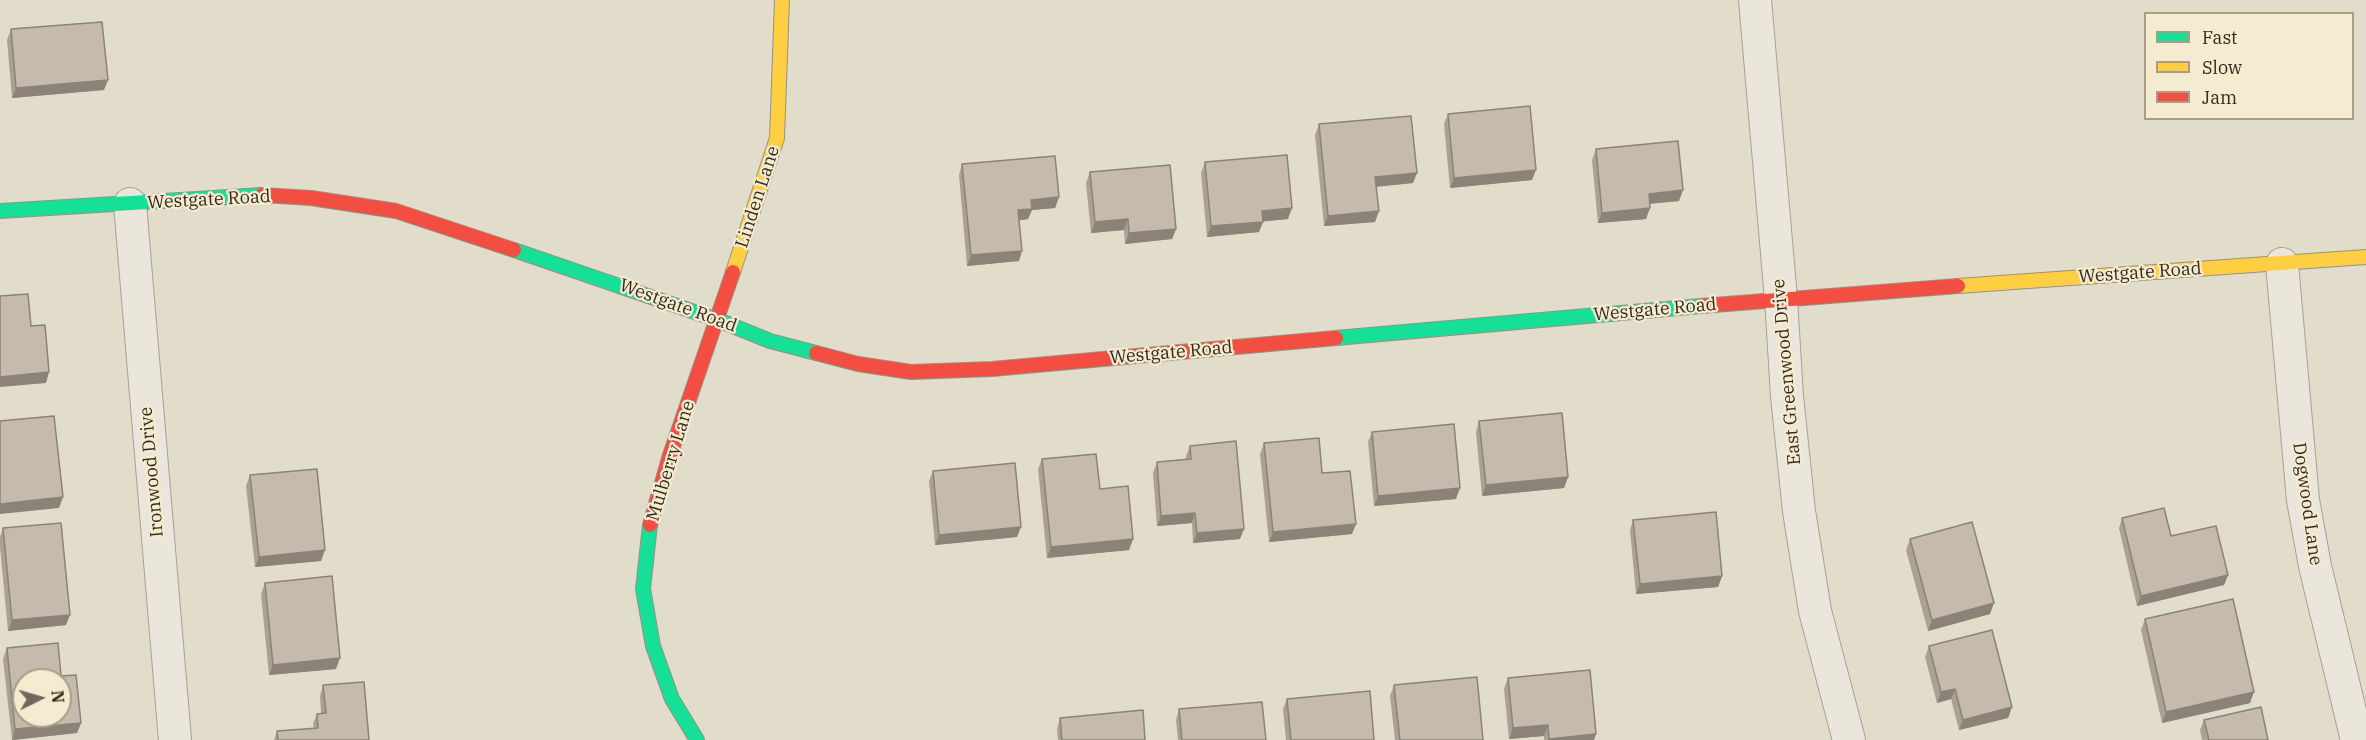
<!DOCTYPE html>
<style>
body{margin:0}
#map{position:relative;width:2366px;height:740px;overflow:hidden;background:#e2dccb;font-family:"IBM Plex Serif",serif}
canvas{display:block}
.legend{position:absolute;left:2144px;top:12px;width:210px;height:108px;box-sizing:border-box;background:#f4ebd0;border:2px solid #a89e88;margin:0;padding:8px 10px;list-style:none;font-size:18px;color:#352a1d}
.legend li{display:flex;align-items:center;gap:12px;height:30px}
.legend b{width:30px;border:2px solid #a89e88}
.north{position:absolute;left:12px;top:668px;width:60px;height:60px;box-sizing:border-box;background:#f4ebd0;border:2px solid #a89e88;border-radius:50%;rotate:85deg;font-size:16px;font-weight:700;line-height:24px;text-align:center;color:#352a1d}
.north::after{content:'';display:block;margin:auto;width:21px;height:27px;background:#72685a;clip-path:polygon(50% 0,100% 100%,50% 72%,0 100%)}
</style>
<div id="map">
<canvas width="2366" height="740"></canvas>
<ul class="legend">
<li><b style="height:8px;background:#16e098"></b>Fast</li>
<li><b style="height:8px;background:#ffcf43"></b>Slow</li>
<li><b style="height:8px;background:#f24e42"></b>Jam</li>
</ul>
<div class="north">N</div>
</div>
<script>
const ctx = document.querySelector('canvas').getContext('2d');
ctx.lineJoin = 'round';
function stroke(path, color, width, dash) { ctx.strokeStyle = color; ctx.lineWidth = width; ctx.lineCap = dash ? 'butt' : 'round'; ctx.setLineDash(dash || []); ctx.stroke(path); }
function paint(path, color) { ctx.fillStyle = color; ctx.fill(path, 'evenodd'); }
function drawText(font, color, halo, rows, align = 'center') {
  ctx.font = font + ' "IBM Plex Serif",serif'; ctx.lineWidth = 4.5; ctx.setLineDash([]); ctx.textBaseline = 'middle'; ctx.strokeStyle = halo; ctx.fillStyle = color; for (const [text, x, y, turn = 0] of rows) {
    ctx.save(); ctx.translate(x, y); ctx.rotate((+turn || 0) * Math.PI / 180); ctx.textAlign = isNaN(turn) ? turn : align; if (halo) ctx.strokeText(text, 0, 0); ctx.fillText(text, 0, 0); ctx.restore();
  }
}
const street = new Path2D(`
 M 1755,0 L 1781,299 L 1787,396 L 1799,511 L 1815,611 L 1849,740
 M 130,204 L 175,740
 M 2282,264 L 2303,500 L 2315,566 L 2357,740`);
const fast = new Path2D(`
 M 0,211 L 262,195
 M 514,250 L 718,320 L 770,341 L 816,353
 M 1336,338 L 1701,306
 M 650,525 L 643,589 L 653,646 L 672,699 L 697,740`);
const slow = new Path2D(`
 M 733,272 L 777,138 L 782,0
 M 1958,286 L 2366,257`);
const jam = new Path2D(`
 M 262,195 L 311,198 L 396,211 L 514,250
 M 1701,306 L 1958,286
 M 816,353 L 858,364 L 911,372 L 992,369 L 1336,338
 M 650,525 L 670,455 L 733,272`);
const wall = new Path2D(`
 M 11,29 L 104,90 L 12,98 L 7,40 Z
 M 1448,114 L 1532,180 L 1450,188 L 1444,124 Z
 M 1319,124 L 1413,183 L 1376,187 L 1375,222 L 1324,226 L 1315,135 Z
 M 1596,149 L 1679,201 L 1649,204 L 1646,219 L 1598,223 L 1592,160 Z
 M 1205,162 L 1288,219 L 1263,221 L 1259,232 L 1207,237 L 1201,173 Z
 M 962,164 L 1059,197 L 1055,208 L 1032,210 L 1028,219 L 1019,220 L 1019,261 L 967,266 L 959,175 Z
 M 1090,172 L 1176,229 L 1172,239 L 1125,244 L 1124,230 L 1091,233 L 1086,183 Z
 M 1479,421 L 1568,477 L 1564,488 L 1482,496 L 1476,432 Z
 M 1372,432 L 1456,499 L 1374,506 L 1368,442 Z
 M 1264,443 L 1322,473 L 1352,534 L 1269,542 L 1260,454 Z
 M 1190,446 L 1240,539 L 1193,543 L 1192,523 L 1157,526 L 1153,473 L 1157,462 L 1186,459 L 1186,456 Z
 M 1042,459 L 1100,489 L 1133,539 L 1129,550 L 1047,558 L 1038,469 Z
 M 933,471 L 1017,537 L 935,545 L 929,481 Z
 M 250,475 L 321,561 L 255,567 L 246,486 Z
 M 2122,518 L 2171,536 L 2228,575 L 2224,585 L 2137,606 L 2119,528 Z
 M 1633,520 L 1722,576 L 1718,587 L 1636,594 L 1630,530 Z
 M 3,528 L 66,625 L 8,631 L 0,547 L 0,537 Z
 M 1910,539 L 1990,614 L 1928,631 L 1906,550 Z
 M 265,583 L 336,669 L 269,675 L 261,594 Z
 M 2145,619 L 2250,703 L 2162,723 L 2141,630 Z
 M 1929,646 L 2012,707 L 2008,718 L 1959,730 L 1951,699 L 1937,703 L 1925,657 Z
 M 7,648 L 81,723 L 77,733 L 12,740 L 3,659 Z
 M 1508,678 L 1594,740 L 1544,740 L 1544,736 L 1509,739 L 1504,689 Z
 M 323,685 L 369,740 L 274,740 L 277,731 L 314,728 L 313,724 L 317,714 L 321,713 L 320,696 Z
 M 1394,685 L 1483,740 L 1395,740 L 1390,696 Z
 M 1287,699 L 1374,740 L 1286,740 L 1283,709 Z
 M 1179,709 L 1266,740 L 1178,740 L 1176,720 Z
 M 1060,718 L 1145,740 L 1058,740 L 1057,729 Z
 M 2204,720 L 2268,740 L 2202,740 L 2200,730 Z`);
const shadedWall = new Path2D(`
 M 108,80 L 104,90 L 12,98 L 16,88 Z
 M 1536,170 L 1532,180 L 1450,188 L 1454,178 Z
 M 1417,173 L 1413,183 L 1372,187 L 1375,177 Z
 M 1683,190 L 1679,201 L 1645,204 L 1649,194 Z
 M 1059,197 L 1055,208 L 1032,210 L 1028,219 L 1014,221 L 1018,210 L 1031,200 Z
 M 1292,208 L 1288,219 L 1258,222 L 1262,211 Z
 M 1650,208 L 1646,219 L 1598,223 L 1602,213 Z
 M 1379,211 L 1375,222 L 1324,226 L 1328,216 Z
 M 1128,219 L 1124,230 L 1091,233 L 1095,222 Z
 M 1263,222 L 1259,232 L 1207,237 L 1211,226 Z
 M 1176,229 L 1172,239 L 1125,244 L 1129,233 Z
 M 1022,251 L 1019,261 L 967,266 L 971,255 Z
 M 49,372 L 46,383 L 0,387 L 0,377 Z
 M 1568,477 L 1564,488 L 1482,496 L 1486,485 Z
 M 1460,488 L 1456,499 L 1374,506 L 1378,496 Z
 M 63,497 L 59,508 L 0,514 L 0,504 Z
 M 1195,513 L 1192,523 L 1157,526 L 1161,516 Z
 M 1356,524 L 1352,534 L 1269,542 L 1273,532 Z
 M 1021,527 L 1017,537 L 935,545 L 939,535 Z
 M 1244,529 L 1240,539 L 1193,543 L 1197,533 Z
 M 1133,539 L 1129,550 L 1047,558 L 1051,547 Z
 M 325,550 L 321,561 L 255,567 L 259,557 Z
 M 2228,575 L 2224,585 L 2137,606 L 2141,596 Z
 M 1722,576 L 1718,587 L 1636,594 L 1640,584 Z
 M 1994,603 L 1990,614 L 1928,631 L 1932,620 Z
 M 70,615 L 66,625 L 8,631 L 12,620 Z
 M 340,658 L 336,669 L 269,675 L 273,665 Z
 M 1955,689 L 1951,699 L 1937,703 L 1941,692 Z
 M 2254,692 L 2250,703 L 2162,723 L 2166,712 Z
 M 2012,707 L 2008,718 L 1959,730 L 1963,720 Z
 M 81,723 L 77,733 L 12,740 L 15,729 Z
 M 1548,725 L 1544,736 L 1509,739 L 1513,728 Z
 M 1596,734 L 1594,740 L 1549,740 L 1549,739 Z`);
const building = new Path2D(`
 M 102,22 L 108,80 L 16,88 L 11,29 Z
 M 1530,106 L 1536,170 L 1454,178 L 1448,114 Z
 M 1411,116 L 1417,173 L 1375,177 L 1379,211 L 1328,216 L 1319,124 Z
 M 1678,141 L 1683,190 L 1649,194 L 1650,208 L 1602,213 L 1596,149 Z
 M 1287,155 L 1292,208 L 1262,211 L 1263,222 L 1211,226 L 1205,162 Z
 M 1055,156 L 1059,197 L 1031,200 L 1032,209 L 1018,210 L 1022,251 L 971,255 L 962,164 Z
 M 1170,165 L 1176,229 L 1129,233 L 1128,219 L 1095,222 L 1090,172 Z
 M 28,294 L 31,326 L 45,325 L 49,372 L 0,377 L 0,296 Z
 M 1562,413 L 1568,477 L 1486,485 L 1479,421 Z
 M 54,416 L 63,497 L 0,504 L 0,421 Z
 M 1454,424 L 1460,488 L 1378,496 L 1372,432 Z
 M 1319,438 L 1322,473 L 1350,471 L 1356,524 L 1273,532 L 1264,443 Z
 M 1236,441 L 1244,529 L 1197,533 L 1195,513 L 1161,516 L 1157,462 L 1191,459 L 1190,446 Z
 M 1096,454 L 1100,489 L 1128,486 L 1133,539 L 1051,547 L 1042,459 Z
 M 1015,463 L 1021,527 L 939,535 L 933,471 Z
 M 317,469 L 325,550 L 259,557 L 250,475 Z
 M 2164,508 L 2171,536 L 2216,526 L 2228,575 L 2141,596 L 2122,518 Z
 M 1716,512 L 1722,576 L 1640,584 L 1633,520 Z
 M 1972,522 L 1994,603 L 1932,620 L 1910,539 Z
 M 61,523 L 70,615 L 12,620 L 3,528 Z
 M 332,576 L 340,658 L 273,665 L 265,583 Z
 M 2233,599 L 2254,692 L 2166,712 L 2145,619 Z
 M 1992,630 L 2012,707 L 1963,720 L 1955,689 L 1941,692 L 1929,646 Z
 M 58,643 L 61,676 L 76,675 L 81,723 L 15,729 L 7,648 ZM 24,680 L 60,680 L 60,716 L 24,716 Z
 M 1590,670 L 1596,734 L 1549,739 L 1548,725 L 1513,728 L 1508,678 Z
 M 1477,677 L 1483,740 L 1400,740 L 1394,685 Z
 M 364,682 L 369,740 L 278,740 L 277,731 L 318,728 L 317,714 L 326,713 L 323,685 Z
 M 1370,691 L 1374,740 L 1291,740 L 1287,699 Z
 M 1262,702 L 1266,740 L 1182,740 L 1179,709 Z
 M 2261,707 L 2268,740 L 2209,740 L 2204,720 Z
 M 1143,710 L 1145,740 L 1062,740 L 1060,718 Z`);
const streetNames = [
 ["Linden Lane",758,197,-72],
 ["Westgate Road",209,200,-3],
 ["Westgate Road",2140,273,-4],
 ["Westgate Road",678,306,20],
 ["Westgate Road",1655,310,-5],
 ["Westgate Road",1171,353,-5],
 ["East Greenwood Drive",1787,372,-95],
 ["Mulberry Lane",671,461,-73],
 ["Ironwood Drive",152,472,-95],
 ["Dogwood Lane",2307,504,82]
];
stroke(street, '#a7a194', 34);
stroke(fast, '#979185', 16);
stroke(slow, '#979185', 16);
stroke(jam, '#979185', 16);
stroke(street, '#eae6dc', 32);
stroke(fast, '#16e098', 14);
stroke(slow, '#ffcf43', 14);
stroke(jam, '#f24e42', 14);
paint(wall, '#aaa094');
paint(shadedWall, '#8b8278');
paint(building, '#c6baac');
stroke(building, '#8b8278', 1.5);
drawText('18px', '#352a1d', '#f4ebd0', streetNames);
</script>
